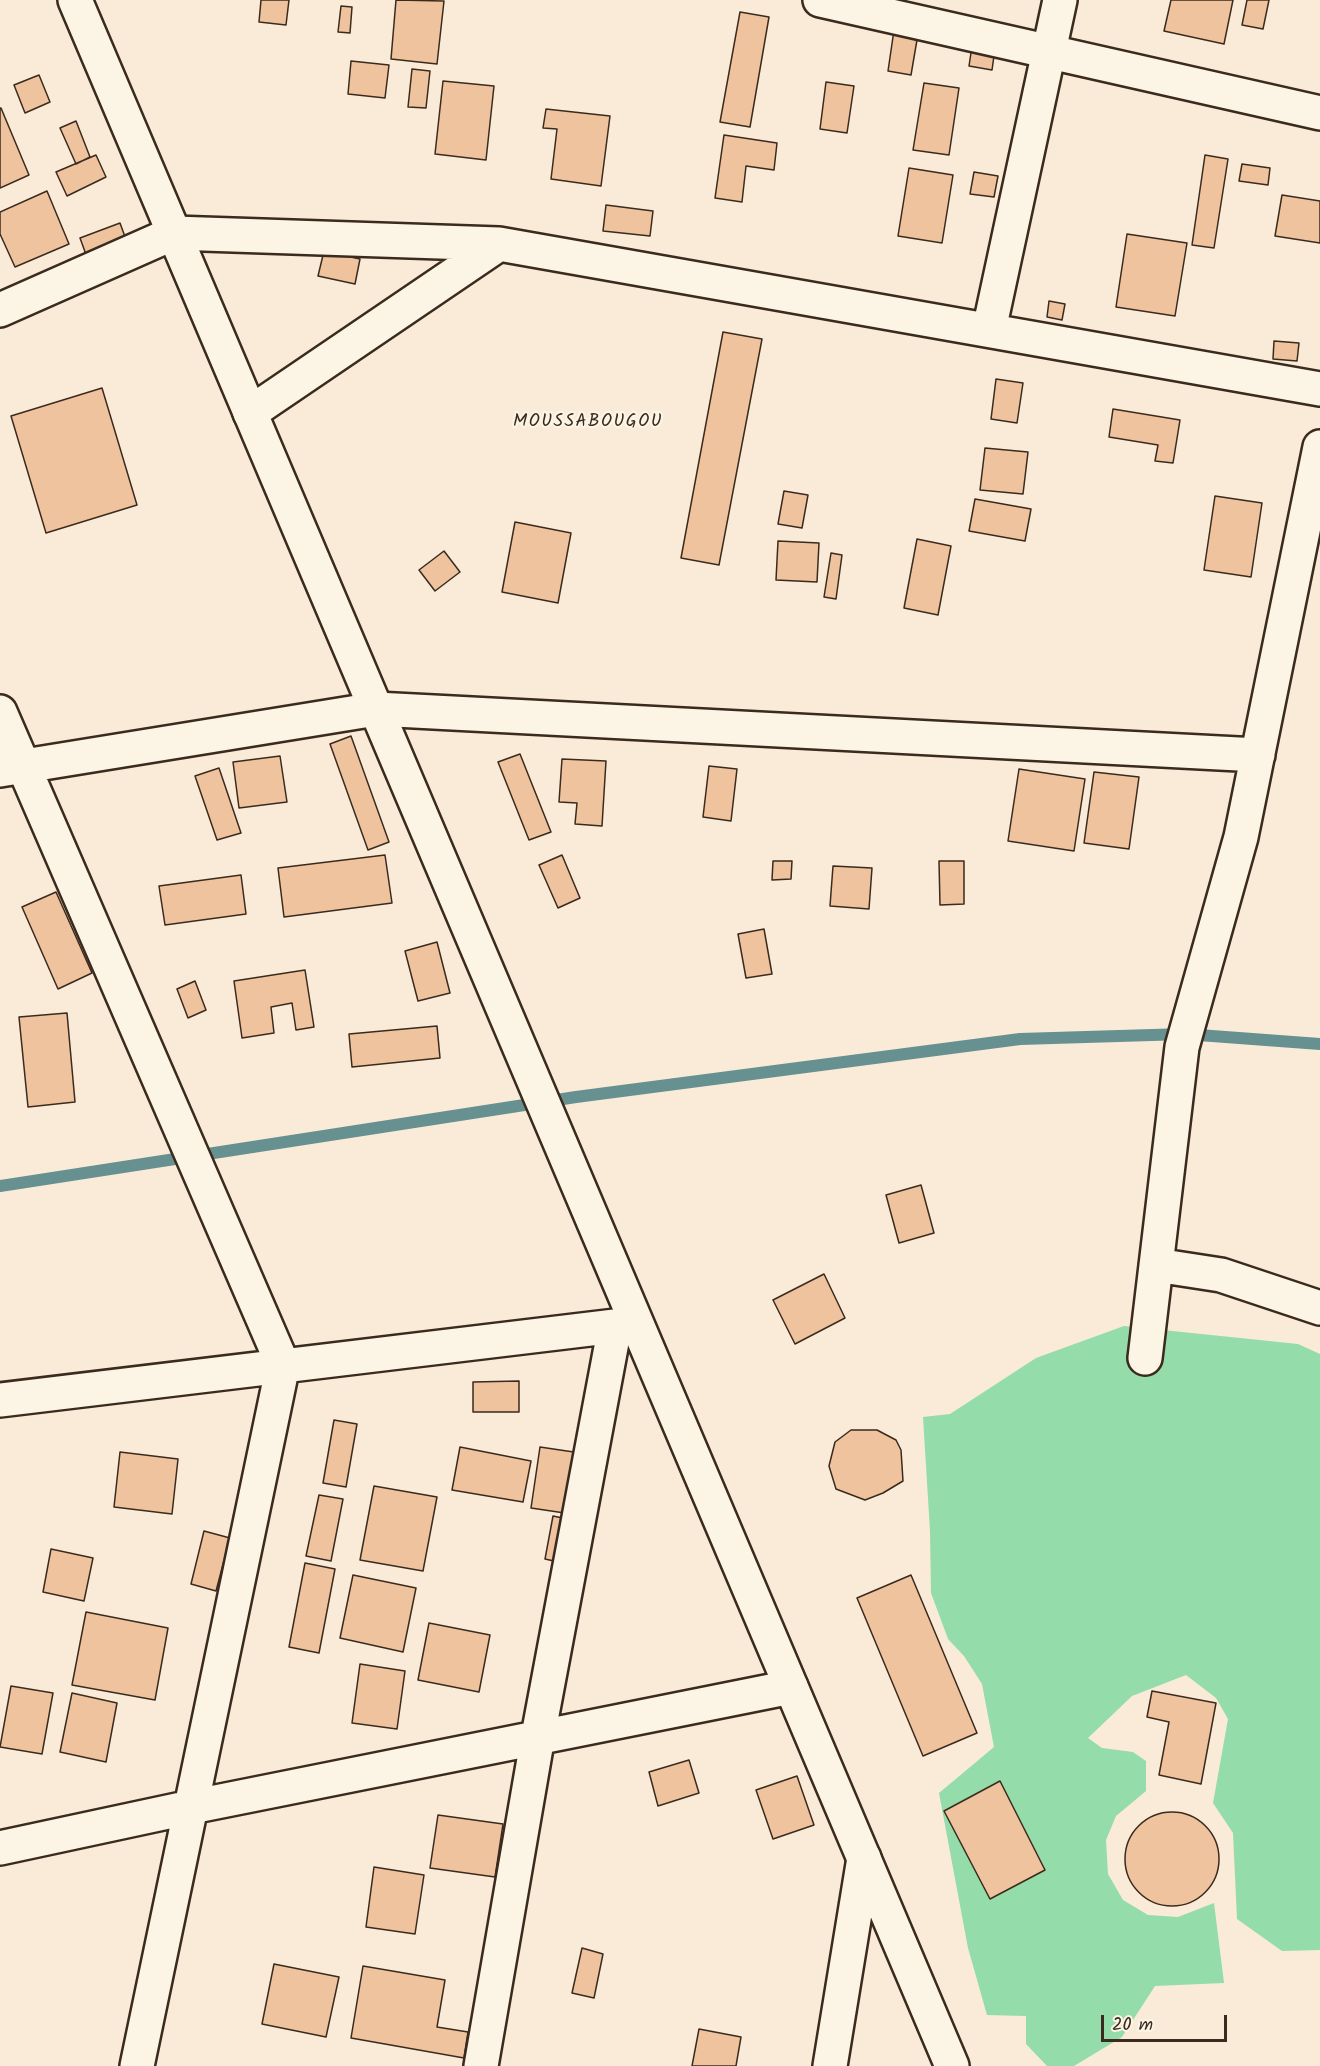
<!DOCTYPE html>
<style>
body{margin:0}
#map{position:relative;width:1320px;height:2066px;overflow:hidden;background:#f9ebd7;font-family:Kalam,sans-serif}
canvas{display:block}
.scale{position:absolute;left:1101px;top:2015px;width:126px;height:27px;box-sizing:border-box;border:3px solid #3b2a1e;border-top:0;padding-left:8px;font-size:18px;line-height:21px;white-space:nowrap;color:#3b2a1e;-webkit-text-stroke:4px #fcf5e5;paint-order:stroke}
</style>
<div id="map">
<canvas width="1320" height="2066"></canvas>
<div class="scale">20 m</div>
</div>
<script>
const ctx = document.querySelector('canvas').getContext('2d');
ctx.lineJoin = 'round';
function paint(path, color) { ctx.fillStyle = color; ctx.fill(path, 'evenodd'); }
function stroke(path, color, width, dash) { ctx.strokeStyle = color; ctx.lineWidth = width; ctx.lineCap = dash ? 'butt' : 'round'; ctx.setLineDash(dash || []); ctx.stroke(path); }
function drawText(font, color, halo, rows, align = 'center') {
  ctx.font = font + ' Kalam,sans-serif'; ctx.lineWidth = 4.5; ctx.setLineDash([]); ctx.textBaseline = 'middle'; ctx.strokeStyle = halo; ctx.fillStyle = color; for (const [text, x, y, turn = 0] of rows) {
    ctx.save(); ctx.translate(x, y); ctx.rotate((+turn || 0) * Math.PI / 180); ctx.textAlign = isNaN(turn) ? turn : align; if (halo) ctx.strokeText(text, 0, 0); ctx.fillText(text, 0, 0); ctx.restore();
  }
}
const green = new Path2D(`
 M 1124,1326 L 1298,1344 L 1320,1354 L 1320,1950 L 1282,1951 L 1237,1919 L 1233,1833 L 1213,1803 L 1228,1719 L 1216,1698 L 1186,1675 L 1132,1696 L 1088,1738 L 1102,1748 L 1133,1752 L 1146,1761 L 1146,1791 L 1116,1816 L 1106,1840 L 1108,1874 L 1123,1900 L 1148,1915 L 1178,1917 L 1214,1903 L 1224,1983 L 1155,1986 L 1122,2037 L 1074,2066 L 1047,2066 L 1026,2044 L 1026,2016 L 987,2015 L 968,1948 L 939,1793 L 994,1747 L 982,1684 L 964,1656 L 948,1639 L 931,1593 L 930,1531 L 923,1417 L 950,1414 L 1036,1358 Z`);
const stream = new Path2D(`
 M 0,1186 L 576,1097 L 1020,1039 L 1185,1034 L 1320,1044`);
const building = new Path2D(`
 M 261,0 L 289,0 L 286,25 L 259,22 Z
 M 396,0 L 444,1 L 437,64 L 391,59 Z
 M 1171,0 L 1233,0 L 1224,44 L 1164,31 Z
 M 1247,0 L 1269,0 L 1263,29 L 1242,25 Z
 M 341,6 L 352,7 L 350,33 L 338,32 Z
 M 740,12 L 769,17 L 750,127 L 720,122 Z
 M 894,30 L 918,34 L 911,75 L 888,71 Z
 M 972,46 L 995,49 L 992,70 L 969,66 Z
 M 351,61 L 389,65 L 385,98 L 348,94 Z
 M 412,69 L 430,71 L 426,108 L 408,107 Z
 M 39,75 L 50,102 L 25,113 L 14,85 Z
 M 443,81 L 494,86 L 486,160 L 435,154 Z
 M 826,82 L 854,86 L 847,133 L 820,129 Z
 M 924,83 L 959,88 L 949,155 L 913,150 Z
 M 1,108 L 29,175 L 0,188 L 0,108 Z
 M 546,109 L 610,116 L 601,186 L 551,179 L 557,129 L 543,128 Z
 M 76,121 L 90,157 L 76,164 L 60,128 Z
 M 724,135 L 777,143 L 774,170 L 746,166 L 742,202 L 715,198 Z
 M 96,155 L 106,177 L 67,196 L 56,172 Z
 M 1205,155 L 1228,159 L 1214,248 L 1192,245 Z
 M 1242,164 L 1270,168 L 1268,185 L 1239,181 Z
 M 909,168 L 953,175 L 942,243 L 898,236 Z
 M 974,172 L 998,176 L 994,197 L 970,194 Z
 M 47,191 L 69,244 L 15,267 L 0,234 L 0,212 Z
 M 1282,195 L 1320,201 L 1320,243 L 1275,236 Z
 M 606,205 L 653,211 L 650,236 L 603,231 Z
 M 120,223 L 128,245 L 88,260 L 80,238 Z
 M 1127,234 L 1187,243 L 1175,316 L 1116,307 Z
 M 324,251 L 360,259 L 355,284 L 318,276 Z
 M 1049,301 L 1065,304 L 1062,320 L 1047,317 Z
 M 723,332 L 762,339 L 719,565 L 681,558 Z
 M 1274,341 L 1299,343 L 1297,361 L 1273,359 Z
 M 996,379 L 1023,383 L 1017,423 L 991,419 Z
 M 102,388 L 137,505 L 46,533 L 11,416 Z
 M 1113,409 L 1180,420 L 1173,463 L 1155,461 L 1158,445 L 1109,437 Z
 M 985,448 L 1028,452 L 1023,494 L 980,490 Z
 M 784,491 L 808,495 L 802,528 L 778,524 Z
 M 1215,496 L 1262,503 L 1251,577 L 1204,570 Z
 M 975,499 L 1031,509 L 1025,541 L 969,531 Z
 M 515,522 L 571,533 L 558,603 L 502,592 Z
 M 917,539 L 951,546 L 938,615 L 904,608 Z
 M 778,541 L 819,543 L 817,582 L 776,580 Z
 M 444,551 L 460,572 L 435,591 L 419,570 Z
 M 831,553 L 842,555 L 836,599 L 824,597 Z
 M 351,736 L 389,842 L 368,850 L 330,744 Z
 M 520,754 L 551,832 L 529,840 L 498,762 Z
 M 280,756 L 287,802 L 239,808 L 233,762 Z
 M 562,759 L 606,761 L 602,826 L 575,824 L 577,803 L 559,802 Z
 M 709,766 L 737,769 L 731,821 L 703,817 Z
 M 219,768 L 241,833 L 217,840 L 195,776 Z
 M 1019,769 L 1085,779 L 1074,851 L 1008,841 Z
 M 1094,772 L 1139,777 L 1129,849 L 1084,843 Z
 M 385,855 L 392,903 L 284,917 L 278,868 Z
 M 562,855 L 580,898 L 558,908 L 539,865 Z
 M 773,861 L 792,861 L 791,879 L 772,880 Z
 M 939,861 L 964,861 L 964,904 L 940,905 Z
 M 833,866 L 872,868 L 869,909 L 830,906 Z
 M 241,875 L 246,914 L 165,925 L 159,886 Z
 M 56,892 L 92,973 L 58,989 L 22,907 Z
 M 764,929 L 772,974 L 746,978 L 738,934 Z
 M 437,942 L 450,993 L 418,1001 L 405,951 Z
 M 305,970 L 314,1027 L 296,1030 L 292,1003 L 271,1007 L 274,1033 L 242,1038 L 234,981 Z
 M 195,981 L 206,1010 L 188,1018 L 177,989 Z
 M 67,1013 L 75,1102 L 28,1107 L 19,1017 Z
 M 437,1026 L 440,1058 L 352,1067 L 349,1034 Z
 M 921,1185 L 934,1233 L 899,1243 L 886,1195 Z
 M 824,1274 L 845,1318 L 795,1344 L 773,1300 Z
 M 519,1381 L 519,1412 L 473,1412 L 473,1382 Z
 M 334,1420 L 357,1424 L 346,1487 L 323,1483 Z
 M 851,1430 L 877,1430 L 896,1440 L 901,1450 L 903,1481 L 883,1493 L 865,1500 L 836,1489 L 829,1466 L 835,1442 Z
 M 460,1447 L 531,1461 L 523,1502 L 452,1490 Z
 M 540,1447 L 587,1454 L 578,1515 L 531,1508 Z
 M 120,1452 L 178,1459 L 172,1514 L 114,1507 Z
 M 374,1486 L 437,1497 L 423,1571 L 360,1560 Z
 M 319,1495 L 343,1499 L 331,1561 L 306,1556 Z
 M 553,1516 L 577,1521 L 567,1564 L 545,1559 Z
 M 204,1531 L 230,1538 L 216,1591 L 191,1584 Z
 M 51,1549 L 93,1558 L 84,1601 L 43,1592 Z
 M 305,1563 L 335,1569 L 319,1653 L 289,1647 Z
 M 353,1575 L 416,1588 L 403,1652 L 340,1638 Z
 M 911,1575 L 977,1733 L 923,1756 L 857,1598 Z
 M 86,1612 L 168,1628 L 155,1700 L 72,1685 Z
 M 429,1623 L 490,1635 L 479,1692 L 418,1680 Z
 M 360,1664 L 405,1671 L 397,1729 L 352,1723 Z
 M 11,1686 L 53,1693 L 42,1754 L 0,1747 Z
 M 1152,1691 L 1216,1703 L 1201,1784 L 1159,1775 L 1169,1722 L 1147,1717 Z
 M 72,1693 L 117,1703 L 106,1762 L 60,1752 Z
 M 689,1760 L 699,1793 L 658,1806 L 649,1772 Z
 M 797,1776 L 814,1825 L 773,1839 L 756,1790 Z
 M 1000,1781 L 1045,1870 L 990,1899 L 944,1811 Z
 M1125 1859a47 47 0 1 1 94 0a47 47 0 1 1-94 0Z
 M 438,1815 L 503,1824 L 495,1877 L 430,1868 Z
 M 374,1867 L 424,1875 L 415,1934 L 366,1927 Z
 M 582,1948 L 603,1954 L 594,1998 L 572,1993 Z
 M 274,1964 L 339,1977 L 326,2037 L 262,2024 Z
 M 363,1966 L 445,1980 L 437,2027 L 468,2032 L 464,2058 L 351,2038 Z
 M 699,2029 L 741,2037 L 736,2066 L 692,2066 Z`);
const minor = new Path2D(`
 M 820,0 L 1320,113
 M 0,310 L 174,233 L 499,244 L 1320,389
 M 989,330 L 1060,0
 M 250,413 L 499,244
 M 0,712 L 283,1365 L 137,2066
 M 0,770 L 376,709 L 1258,755
 M 1156,1265 L 1221,1275 L 1320,1308
 M 1145,1358 L 1182,1047 L 1241,837 L 1320,447
 M 0,1400 L 615,1326 L 637,1326
 M 0,1848 L 191,1807 L 791,1687
 M 481,2066 L 538,1736 L 615,1326
 M 830,2066 L 864,1858`);
const tertiary = new Path2D(`
 M 75,0 L 952,2066`);
const quarterNames = [
 ["MOUSSABOUGOU",588,423]
];
paint(green, '#94dcaa');
stroke(stream, '#679091', 12);
paint(building, '#eec39e');
stroke(building, '#3b2a1e', 1.5);
stroke(minor, '#3b2a1e', 38);
stroke(tertiary, '#3b2a1e', 38);
stroke(minor, '#fcf5e5', 33);
stroke(tertiary, '#fcf5e5', 33);
ctx.letterSpacing = '1.5px';
drawText('18px', '#3b2a1e', '#fcf5e5', quarterNames);
ctx.letterSpacing = '0px';
</script>
